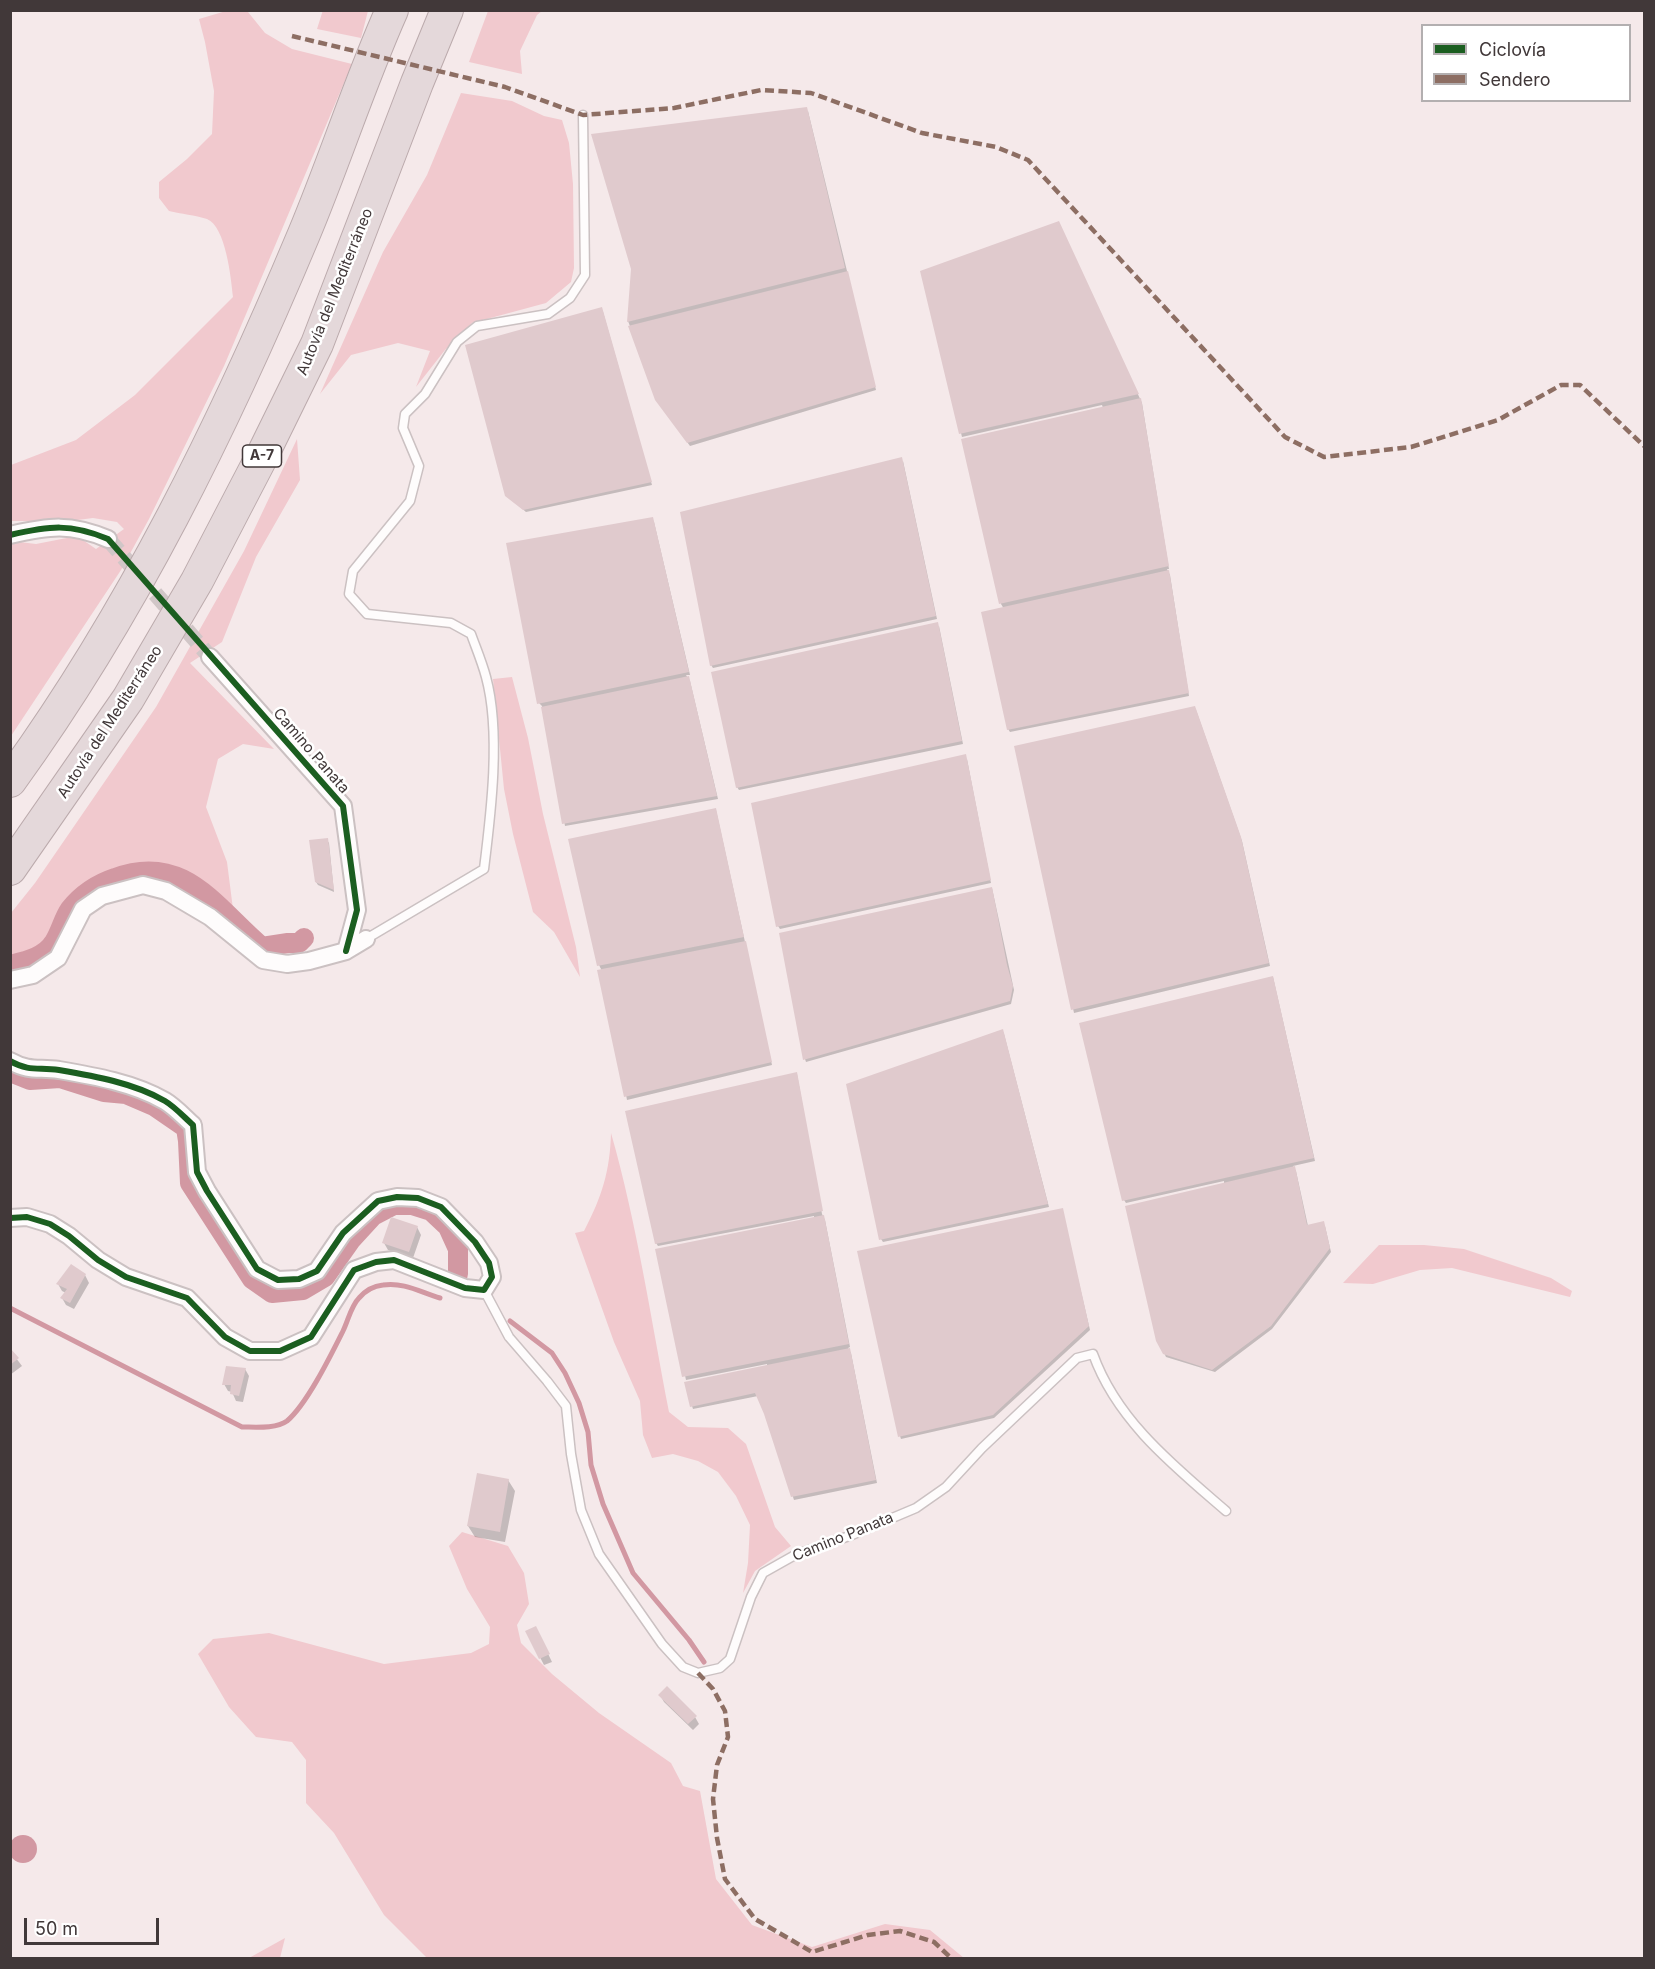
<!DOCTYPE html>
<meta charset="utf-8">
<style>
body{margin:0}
#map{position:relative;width:1655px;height:1969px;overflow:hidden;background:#f5e9ea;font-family:Inter,sans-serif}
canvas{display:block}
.frame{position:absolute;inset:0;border:12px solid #413839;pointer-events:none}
.legend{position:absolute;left:1421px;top:24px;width:210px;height:78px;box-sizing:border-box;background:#fff;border:2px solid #b3afb0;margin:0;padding:8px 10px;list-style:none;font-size:18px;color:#413839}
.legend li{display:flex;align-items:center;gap:12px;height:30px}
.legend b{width:30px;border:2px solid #b3afb0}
.scale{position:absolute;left:24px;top:1918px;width:135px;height:27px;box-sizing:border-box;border:3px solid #413839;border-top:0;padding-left:8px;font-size:18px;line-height:21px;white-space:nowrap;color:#413839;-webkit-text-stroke:4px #fff;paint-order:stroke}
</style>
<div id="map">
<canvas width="1655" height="1969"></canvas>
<div class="frame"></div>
<ul class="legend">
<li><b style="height:8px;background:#1b5e20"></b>Ciclovía</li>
<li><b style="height:8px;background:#8d6e63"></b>Sendero</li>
</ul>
<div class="scale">50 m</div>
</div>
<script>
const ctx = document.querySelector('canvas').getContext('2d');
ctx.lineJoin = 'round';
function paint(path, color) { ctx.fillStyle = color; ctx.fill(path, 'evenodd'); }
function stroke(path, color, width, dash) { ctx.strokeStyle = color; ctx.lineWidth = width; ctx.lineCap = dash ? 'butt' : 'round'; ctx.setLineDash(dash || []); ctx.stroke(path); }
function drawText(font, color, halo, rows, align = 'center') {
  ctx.font = font + ' Inter,sans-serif'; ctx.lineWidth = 5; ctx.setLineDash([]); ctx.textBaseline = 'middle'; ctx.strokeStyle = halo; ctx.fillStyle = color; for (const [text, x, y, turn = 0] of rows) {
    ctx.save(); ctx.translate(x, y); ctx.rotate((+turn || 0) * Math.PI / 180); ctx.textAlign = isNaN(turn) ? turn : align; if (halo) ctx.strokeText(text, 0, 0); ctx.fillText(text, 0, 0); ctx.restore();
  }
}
const green = new Path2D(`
 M 323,10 L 368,11 L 361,38 L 317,29 Z
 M 226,11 L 248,12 L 265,33 L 292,49 L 352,64 L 224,366 L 149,519 L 121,570 L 11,736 L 11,541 L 36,544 L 77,536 L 96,549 L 124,529 L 117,522 L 93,518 L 70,521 L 11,521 L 11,465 L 76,440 L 135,395 L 233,297 C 231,278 226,227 207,219 C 195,215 181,214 169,211 L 159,198 L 159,182 L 187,159 L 212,134 L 214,91 L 205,42 L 199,19 Z
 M 488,11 L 542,11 L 537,15 L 520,51 L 522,74 L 469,62 Z
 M 461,93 L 512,101 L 544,116 L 562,120 L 569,143 L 573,184 L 574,268 L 571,282 L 546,303 L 472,323 L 445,350 L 416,387 L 430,351 L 398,343 L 351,355 L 320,394 L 383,252 L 427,175 Z
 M 297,439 L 300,480 L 256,557 L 222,642 L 190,663 L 274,749 L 243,744 L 218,759 L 206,807 L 227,862 L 233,909 L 238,928 C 221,912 202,892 181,882 C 148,866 99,881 75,907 C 70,913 67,924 64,932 C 53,958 36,962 11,969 L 11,913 L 35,883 L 156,707 L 244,551 Z
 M 512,677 L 528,738 L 543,814 L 576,947 L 580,977 L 554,932 L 533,912 L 513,834 L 504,789 L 493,679 Z
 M 611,1133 C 637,1224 651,1319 669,1412 L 688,1427 L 728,1428 L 746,1444 L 775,1527 L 791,1546 L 755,1571 L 743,1593 L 748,1563 L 750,1525 L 736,1496 L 718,1472 L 698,1461 L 673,1454 L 652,1458 L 643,1435 L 640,1401 L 614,1342 L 575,1233 L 584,1231 C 602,1197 610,1171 611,1133 Z
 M 1379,1245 L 1424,1245 L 1464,1249 L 1551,1278 L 1572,1291 L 1570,1297 L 1452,1268 L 1420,1270 L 1373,1284 L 1343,1283 Z
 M 462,1532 L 508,1546 L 524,1573 L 529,1604 L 517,1625 L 521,1643 L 552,1674 L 599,1713 L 671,1763 L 683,1786 L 700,1791 L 716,1879 L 752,1925 L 812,1947 L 885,1924 L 930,1930 L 964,1958 L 427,1958 L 384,1915 L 334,1833 L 306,1803 L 306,1760 L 292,1742 L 256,1737 L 229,1707 L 198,1654 L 213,1639 L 269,1633 L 384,1664 L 471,1653 L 489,1644 L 490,1627 L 467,1589 L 449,1546 Z
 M 285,1938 L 280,1958 L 249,1958 Z`);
const water = new Path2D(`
 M9 1849a14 14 0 1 1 28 0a14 14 0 1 1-28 0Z`);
const shadow = new Path2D(`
 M 808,111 L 876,390 L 690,446 L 659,403 L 628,321 Z
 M 1060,226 L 1142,403 L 1169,569 L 1167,569 L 1170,575 L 1189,696 L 1010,732 L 1008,729 L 1004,609 L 1001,604 L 963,440 L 1103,408 L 1102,405 L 962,437 L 921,272 Z
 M 603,312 L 652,485 L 526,512 L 506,495 Z
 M 903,461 L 937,619 L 713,668 L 711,665 Z
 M 654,522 L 690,675 L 686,675 L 690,681 L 718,799 L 565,826 L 542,706 L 539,703 Z
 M 939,626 L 963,744 L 739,790 L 737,787 Z
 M 1196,710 L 1242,841 L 1270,966 L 1074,1013 L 1016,747 Z
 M 967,759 L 991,883 L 780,929 L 778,926 Z
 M 716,810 L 772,1065 L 627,1100 L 602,971 L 599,965 Z
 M 327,840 L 329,843 L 334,892 L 318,885 L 316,882 Z
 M 992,888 L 1014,990 L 1011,1004 L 806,1062 L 805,1059 Z
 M 1273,977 L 1315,1161 L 1293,1166 L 1296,1171 L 1308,1226 L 1325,1226 L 1331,1252 L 1272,1329 L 1215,1372 L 1166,1357 L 1158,1340 L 1224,1184 L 1224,1181 L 1126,1203 L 1124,1200 Z
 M 1004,1034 L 1049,1207 L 883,1242 L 881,1239 Z
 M 797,1074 L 822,1214 L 825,1220 L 850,1347 L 848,1348 L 851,1353 L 877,1483 L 794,1500 L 766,1414 L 758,1396 L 693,1409 L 692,1406 L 767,1367 L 767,1364 L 686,1380 L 657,1250 L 814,1219 L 814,1216 L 658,1246 L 656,1243 Z
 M 1062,1210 L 1090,1330 L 994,1418 L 901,1439 L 900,1436 Z
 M 417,1227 L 421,1235 L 413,1258 L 388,1250 L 384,1243 Z
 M 85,1275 L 89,1283 L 74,1309 L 66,1305 L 62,1298 L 66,1293 L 62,1291 L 58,1284 Z
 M 10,1350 L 22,1366 L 10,1375 Z
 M 245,1369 L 249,1376 L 243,1402 L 236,1401 L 232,1392 L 228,1391 L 224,1384 Z
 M 508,1480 L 515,1491 L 505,1542 L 475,1537 L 468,1526 Z
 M 527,1632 L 539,1635 L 552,1662 L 544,1665 Z
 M 660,1695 L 695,1717 L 699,1724 L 693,1730 L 664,1702 Z`);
const stream = new Path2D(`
 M 10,1308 L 242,1427 C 255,1427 276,1429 287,1421 C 307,1404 331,1355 343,1331 C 348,1321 351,1306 359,1298 C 365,1291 373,1286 383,1285 C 404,1282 420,1292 440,1298
 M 510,1321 L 552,1353 L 565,1373 L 579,1403 L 588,1432 L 591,1465 L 603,1504 L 633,1573 L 689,1640 L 704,1662`);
const canal = new Path2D(`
 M 10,965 C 26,961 45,957 54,942 C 61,931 63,919 70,909 C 82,894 97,884 115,878 C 184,852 215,907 262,947 L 288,943 L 299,943 L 304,938
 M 10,1072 L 30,1080 L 60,1078 L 104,1092 L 126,1094 L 154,1106 L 186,1128 L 188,1141 L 190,1183 L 252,1279 L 272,1293 L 303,1290 L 325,1277 L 351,1240 L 373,1216 L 394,1205 L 412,1205 L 431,1211 L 448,1227 L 458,1249 L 458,1274`);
const building = new Path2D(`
 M 807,107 L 845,268 L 627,322 L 631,269 L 591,134 Z
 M 1059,221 L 1139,394 L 959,434 L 920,271 Z
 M 848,271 L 876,387 L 687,443 L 655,400 L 628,326 Z
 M 602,307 L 652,482 L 523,510 L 505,496 L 465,345 Z
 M 1141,398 L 1169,566 L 999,604 L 961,439 Z
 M 902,457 L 936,616 L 710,666 L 680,512 Z
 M 653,517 L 689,672 L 537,704 L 506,543 Z
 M 1169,570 L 1189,693 L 1007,730 L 981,612 Z
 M 938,622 L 962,741 L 736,788 L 711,672 Z
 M 689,676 L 717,796 L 562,824 L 541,707 Z
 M 1195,706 L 1241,837 L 1269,963 L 1071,1010 L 1014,746 Z
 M 966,754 L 991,880 L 776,927 L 751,803 Z
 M 716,808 L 744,937 L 597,966 L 568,839 Z
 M 328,838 L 334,890 L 315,882 L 309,840 Z
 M 992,887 L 1007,965 L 1013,986 L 1010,1001 L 803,1060 L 779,933 Z
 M 746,941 L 772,1062 L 624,1097 L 597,970 Z
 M 1273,976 L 1314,1158 L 1122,1201 L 1079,1023 Z
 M 1003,1029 L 1048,1204 L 879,1240 L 846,1084 Z
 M 797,1072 L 823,1211 L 655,1244 L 625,1111 Z
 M 1295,1166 L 1307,1225 L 1324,1221 L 1330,1248 L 1271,1326 L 1212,1370 L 1163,1354 L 1156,1341 L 1125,1206 Z
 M 1063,1208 L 1089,1326 L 993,1415 L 898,1437 L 857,1251 Z
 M 824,1215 L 849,1344 L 682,1377 L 655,1249 Z
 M 391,1217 L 418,1226 L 409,1252 L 382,1243 Z
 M 71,1264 L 86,1274 L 70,1303 L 60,1298 L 67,1289 L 56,1284 Z
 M 10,1348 L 19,1358 L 10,1365 Z
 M 850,1348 L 876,1480 L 791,1497 L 764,1414 L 755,1393 L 690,1407 L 684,1382 Z
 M 226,1366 L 246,1368 L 239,1396 L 230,1394 L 231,1385 L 222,1385 Z
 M 477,1473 L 509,1479 L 500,1532 L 467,1526 Z
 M 536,1626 L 550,1654 L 539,1659 L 525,1631 Z
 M 667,1686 L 697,1716 L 688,1724 L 658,1695 Z`);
const minorTunnel = new Path2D(`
 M 108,539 L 210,657`);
const service = new Path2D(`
 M 366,939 L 484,869 C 491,813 501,732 486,677 C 482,662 476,648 471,634 L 451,623 L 367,614 L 349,594 L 353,571 L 410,501 L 419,466 L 403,428 L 405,414 L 425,394 L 457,342 L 477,326 L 548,314 L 570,298 L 585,275 L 583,115
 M 484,1290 L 509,1337 L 547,1381 L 566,1406 L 571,1454 L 581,1510 L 599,1554 L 662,1644 L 683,1667 L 698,1673 L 720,1668 L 730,1659 L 751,1597 L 763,1573 L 795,1555 L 852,1535 L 916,1508 L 946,1487 L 982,1448 L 1077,1358 L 1093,1354 C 1117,1421 1174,1466 1226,1511`);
const minor = new Path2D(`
 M 10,535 C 50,526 70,523 108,539
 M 210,657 L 343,806 L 357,910 L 346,951
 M 10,980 L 33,975 L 58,958 L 83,909 L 102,896 L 143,885 L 166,891 L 210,917 L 263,960 L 287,964 L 309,961 L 346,951 L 366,939
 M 10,1061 C 30,1072 38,1067 59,1070 C 94,1076 134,1083 165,1101 C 175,1107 184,1117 193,1125 L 197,1172 L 207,1191 L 257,1269 L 278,1280 L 299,1279 L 317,1271 L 343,1233 L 378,1201 L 397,1197 L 418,1198 L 441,1207 L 475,1242 L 489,1263 L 492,1277 L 484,1290 L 465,1288 L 394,1260 L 376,1262 L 354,1270 L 311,1337 L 280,1351 L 250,1351 L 225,1337 L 187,1298 L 126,1277 L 98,1260 L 69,1236 L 50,1224 L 27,1217 L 10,1218`);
const motorway = new Path2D(`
 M 10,781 C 132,613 224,425 304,234 C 335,160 359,84 392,10
 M 10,869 L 128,699 L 197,581 L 261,458 L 317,344 L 417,83 L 447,10`);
const quiet = new Path2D(`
 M 292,36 L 505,87 L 583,115 L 674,108 L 761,90 L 811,93 L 922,133 L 996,147 L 1028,160 L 1285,437 L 1324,457 L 1411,447 L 1498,420 L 1561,385 L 1580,385 L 1644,446
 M 698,1673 L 713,1689 L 725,1711 L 728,1737 L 717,1765 L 713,1799 L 717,1838 L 725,1879 L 755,1919 L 812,1952 L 868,1935 L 900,1931 L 934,1942 L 951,1958`);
const cycleway = new Path2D(`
 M 10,535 C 50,526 70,523 108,539 L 343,806 L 357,910 L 346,951
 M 10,1061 C 30,1072 38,1067 59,1070 C 94,1076 134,1083 165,1101 C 175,1107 184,1117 193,1125 L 197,1172 L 207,1191 L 257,1269 L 278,1280 L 299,1279 L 317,1271 L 343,1233 L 378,1201 L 397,1197 L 418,1198 L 441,1207 L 475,1242 L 489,1263 L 492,1277 L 484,1290 L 465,1288 L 394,1260 L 376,1262 L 354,1270 L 311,1337 L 280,1351 L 250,1351 L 225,1337 L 187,1298 L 126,1277 L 98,1260 L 69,1236 L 50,1224 L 27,1217 L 10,1218`);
const shields = [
 [262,456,39]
];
const shieldNames = [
 ["A-7",262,456]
];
const streetNames = [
 ["Autovía del Mediterráneo",335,292,-68],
 ["Autovía del Mediterráneo",110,722,-57],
 ["Camino Panata",311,751,49],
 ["Camino Panata",843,1537,-22]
];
paint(green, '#f1c9ce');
paint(water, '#d298a2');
paint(shadow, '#0003');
stroke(stream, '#d298a2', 5);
stroke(canal, '#d298a2', 20);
paint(building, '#e0cacd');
stroke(minorTunnel, '#d1c6c7', 16, [16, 8]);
stroke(service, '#cbc1c2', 11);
stroke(minor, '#cbc1c2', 20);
stroke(motorway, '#bbaaac', 34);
stroke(service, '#fefcfc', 8);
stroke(minor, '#fefcfc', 16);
stroke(motorway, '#e4d8da', 32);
stroke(quiet, '#8d6e63', 4.5, [9, 4.5]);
stroke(cycleway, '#1b5e20', 6);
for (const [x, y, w] of shields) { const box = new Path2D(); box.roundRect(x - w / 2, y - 11, w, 22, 4.5); ctx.fillStyle = '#fff'; ctx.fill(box); stroke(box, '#413839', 1.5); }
drawText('bold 14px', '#413839', null, shieldNames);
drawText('15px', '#413839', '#fff', streetNames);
</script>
